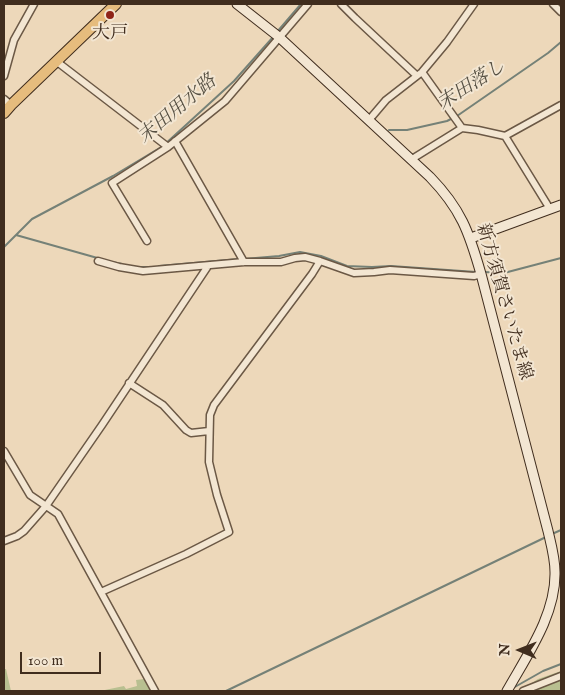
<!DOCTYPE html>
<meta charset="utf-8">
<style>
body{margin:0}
#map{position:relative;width:565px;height:695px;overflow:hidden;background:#edd8ba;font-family:"IM FELL English",serif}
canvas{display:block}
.frame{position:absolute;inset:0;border:5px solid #402d1e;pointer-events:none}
.north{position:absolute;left:495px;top:625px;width:50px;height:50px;-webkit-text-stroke:4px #f3e6d2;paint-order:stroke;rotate:271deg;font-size:14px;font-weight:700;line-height:20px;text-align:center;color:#402d1e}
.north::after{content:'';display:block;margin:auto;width:18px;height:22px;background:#402d1e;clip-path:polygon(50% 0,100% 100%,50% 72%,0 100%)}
.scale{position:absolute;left:20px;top:652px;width:81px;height:22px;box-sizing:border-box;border:2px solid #402d1e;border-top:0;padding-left:6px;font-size:15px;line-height:18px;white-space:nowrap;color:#402d1e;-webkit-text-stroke:4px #f3e6d2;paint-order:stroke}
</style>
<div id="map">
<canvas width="565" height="695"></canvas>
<div class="frame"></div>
<div class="north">N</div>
<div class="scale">100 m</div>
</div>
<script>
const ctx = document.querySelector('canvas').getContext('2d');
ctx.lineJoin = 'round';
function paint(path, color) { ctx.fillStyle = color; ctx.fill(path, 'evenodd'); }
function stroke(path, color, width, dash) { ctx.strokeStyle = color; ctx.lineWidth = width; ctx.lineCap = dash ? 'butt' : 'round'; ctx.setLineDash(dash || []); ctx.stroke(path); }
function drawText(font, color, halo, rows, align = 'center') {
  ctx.font = font + ' "IM FELL English","Noto Serif JP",serif'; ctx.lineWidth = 4; ctx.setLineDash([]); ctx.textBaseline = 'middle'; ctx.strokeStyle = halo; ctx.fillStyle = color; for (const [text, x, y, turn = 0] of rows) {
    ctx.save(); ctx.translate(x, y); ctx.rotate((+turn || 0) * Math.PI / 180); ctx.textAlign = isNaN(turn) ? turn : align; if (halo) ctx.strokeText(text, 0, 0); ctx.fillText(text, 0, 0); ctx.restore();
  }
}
const green = new Path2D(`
 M 4,669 L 6,669 L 11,691 L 4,691 Z
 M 561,671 L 561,691 L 519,691 L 538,679 Z
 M 144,679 L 151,691 L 100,691 L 124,686 L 126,689 L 137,686 L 136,680 Z`);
const stream = new Path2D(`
 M 277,32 L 301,4
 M 457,116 L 548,53 L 561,42
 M 389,130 L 407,130 L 447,121 L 453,118
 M 16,235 L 101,259
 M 4,247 L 32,219 L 113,176 L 163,146 L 234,81 L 274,36
 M 244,259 L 279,256 L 300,252 L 321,256 L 347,266 L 372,267 L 391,266 L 476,272
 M 112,262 L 122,264
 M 159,266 L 239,259
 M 134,267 L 152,267
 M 484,272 L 504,273 L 561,258
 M 552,534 L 561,530
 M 513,688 L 543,671 L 561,664
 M 226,691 L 546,537`);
const street = new Path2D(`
 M 341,4 L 355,18 L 416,75
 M 553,4 L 561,12
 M 56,61 L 168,147
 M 422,72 L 462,128
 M 4,76 L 14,40 L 34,4
 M 4,99 L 11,105
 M 369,120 L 386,100 L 422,72 L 447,42 L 474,4
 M 505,136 L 550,209
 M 175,141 L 244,262
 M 412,159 L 462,128 L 478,130 L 505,136 L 561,105
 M 147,241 L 112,183 L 168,147 L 225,101 L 308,4
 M 98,261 L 119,267 L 143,271 L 244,262 L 281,262 L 295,258 L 305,257 L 320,261 L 354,273 L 374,272 L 390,270 L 474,276 L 481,274
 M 129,383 L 163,405 L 186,430 L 191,433 L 209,431
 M 4,451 L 30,495 L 58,514 L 155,691
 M 4,541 L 17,536 L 24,531 L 46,506 L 102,425 L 208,266
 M 101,592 L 186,554 L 229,532 L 217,495 L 209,462 L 210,415 L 214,405 L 312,274 L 320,261
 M 523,691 L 561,676`);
const secondary = new Path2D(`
 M 237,4 L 279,37 L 430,177 C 461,209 469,232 481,274 L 548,531 C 551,544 555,558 555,572 C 556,615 527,655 507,691
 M 471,238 L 561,205`);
const primary = new Path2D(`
 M 4,113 L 11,105 L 116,4`);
const markers = [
 [110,15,5,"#8f2418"]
];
const poiNames = [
 ["大戸",110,34]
];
const streetNames = [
 ["新方須賀さいたま線",503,302,74]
];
const waterNames = [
 ["末田落し",472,86,-33],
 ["末田用水路",178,110,-40]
];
paint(green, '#b8bf90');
stroke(stream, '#758177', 2);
stroke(street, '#6b5845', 9);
stroke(secondary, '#402d1e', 11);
stroke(primary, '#402d1e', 12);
stroke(street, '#f3e6d2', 6);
stroke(secondary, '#f3e6d2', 9);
stroke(primary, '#e6bc7d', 10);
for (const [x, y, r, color] of markers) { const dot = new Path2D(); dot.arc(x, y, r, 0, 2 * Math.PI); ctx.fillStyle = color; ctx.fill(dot); stroke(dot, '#f3e6d2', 2); }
drawText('18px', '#402d1e', '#f3e6d2', poiNames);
drawText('18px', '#402d1e', '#f3e6d2', streetNames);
drawText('italic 19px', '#565043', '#f3e6d2', waterNames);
</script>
